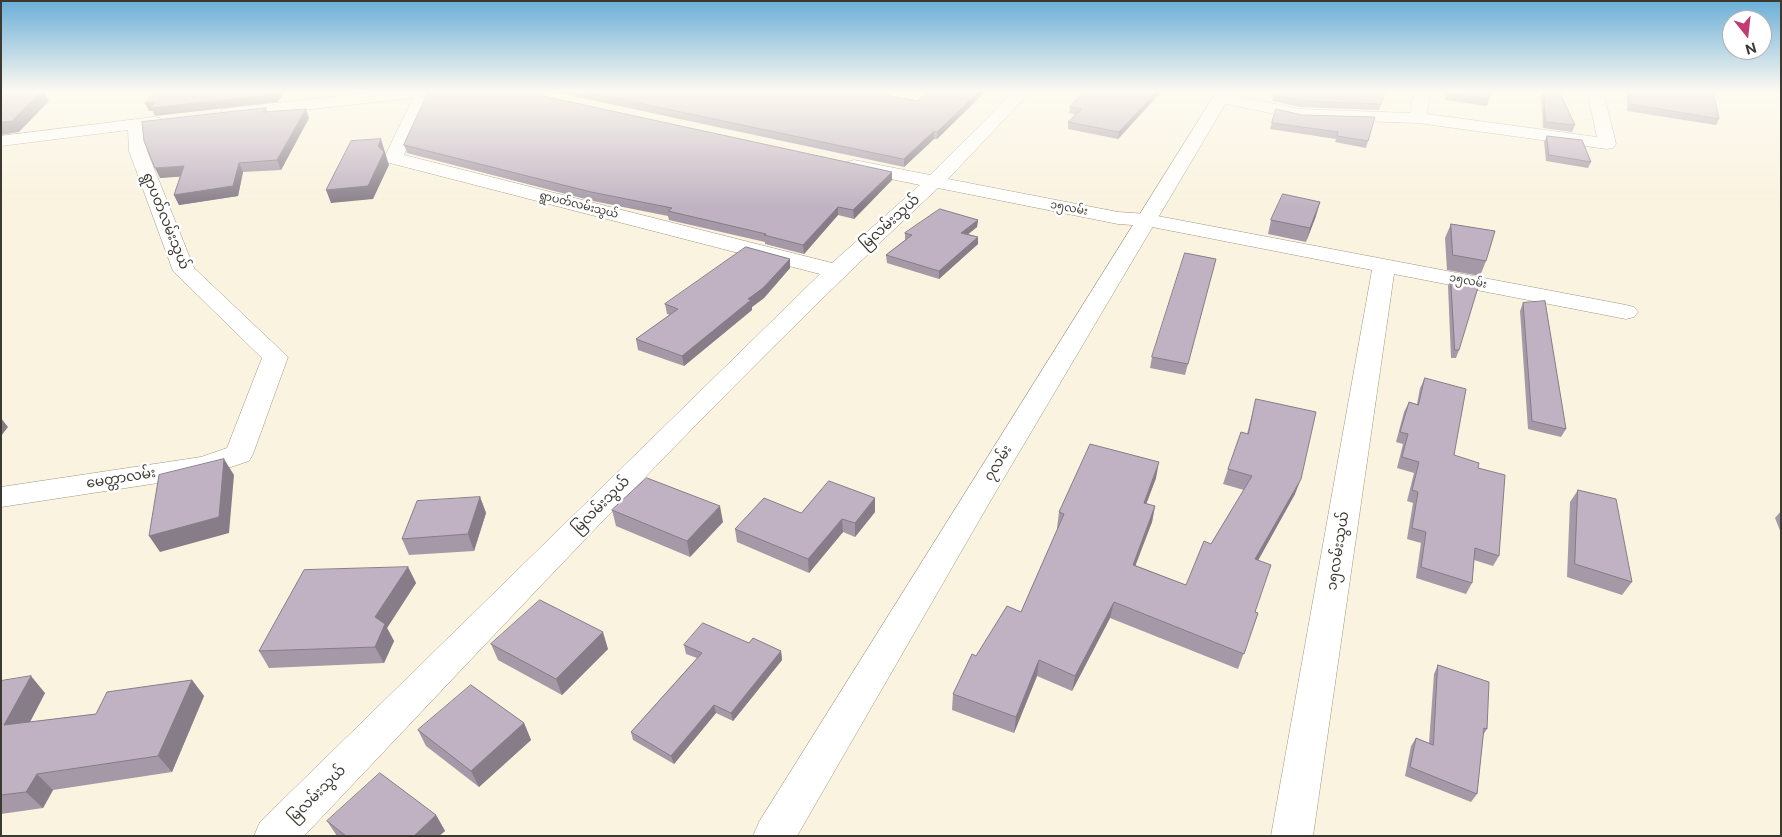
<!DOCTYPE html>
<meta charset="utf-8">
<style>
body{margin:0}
#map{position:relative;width:1782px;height:837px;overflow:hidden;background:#faf3df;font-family:"Public Sans",sans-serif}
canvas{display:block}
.frame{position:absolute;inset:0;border:2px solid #3c3931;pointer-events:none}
.north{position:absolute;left:1722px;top:10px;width:50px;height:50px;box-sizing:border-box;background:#fff;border:1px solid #b1b0ad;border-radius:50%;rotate:164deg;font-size:14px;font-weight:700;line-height:20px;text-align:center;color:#3c3931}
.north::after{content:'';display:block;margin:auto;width:18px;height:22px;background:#c43a72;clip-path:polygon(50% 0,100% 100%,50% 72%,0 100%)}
</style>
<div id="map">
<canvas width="1782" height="837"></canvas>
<div class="frame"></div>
<div class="north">N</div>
</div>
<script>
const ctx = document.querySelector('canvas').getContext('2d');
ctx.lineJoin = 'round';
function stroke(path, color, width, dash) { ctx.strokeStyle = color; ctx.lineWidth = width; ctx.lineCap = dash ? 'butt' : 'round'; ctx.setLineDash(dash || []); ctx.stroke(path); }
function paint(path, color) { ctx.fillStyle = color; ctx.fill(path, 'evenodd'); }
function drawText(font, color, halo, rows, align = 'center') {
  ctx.font = font + ' "Public Sans","Noto Sans Myanmar",sans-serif'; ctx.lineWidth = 5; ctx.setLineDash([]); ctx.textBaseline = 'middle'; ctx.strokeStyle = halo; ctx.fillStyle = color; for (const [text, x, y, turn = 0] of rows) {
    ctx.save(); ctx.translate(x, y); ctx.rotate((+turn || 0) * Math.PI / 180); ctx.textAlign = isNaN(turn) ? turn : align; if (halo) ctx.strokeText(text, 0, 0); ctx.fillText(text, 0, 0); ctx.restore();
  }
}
const minor = new Path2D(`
 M 387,91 L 443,91 L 441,94 L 430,96 L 404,155 L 832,263 L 920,185 L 847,170 L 845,166 L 847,162 L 854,160 L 930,175 L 1014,91 L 1031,91 L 948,179 L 1118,212 L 1147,214 L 1626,305 L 1634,307 L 1638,312 L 1634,317 L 1626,319 L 1394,274 L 1313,836 L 1271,836 L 1372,270 L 1147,226 L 1118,224 L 938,188 C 717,394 512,617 304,836 L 254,836 L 260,822 L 820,274 L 386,162 L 384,158 L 413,98 L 229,118 L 223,117 L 221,113 L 223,109 L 229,108 Z
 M 1414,91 L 1430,91 L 1427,114 L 1597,137 L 1587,91 L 1603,91 L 1616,144 L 1613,148 L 1607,149 L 1418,123 L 1300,119 L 1221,103 L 1213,98 L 1221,93 L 1300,109 L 1410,113 Z
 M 154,117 L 160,118 L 163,122 L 160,126 L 145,128 L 147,151 L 194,268 L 288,357 L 253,454 L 249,461 L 204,476 L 1,507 L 1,487 L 201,457 L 227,448 L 262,358 L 173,271 L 129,151 L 128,130 L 1,146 L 1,136 Z`);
const tertiary = new Path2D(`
 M 1217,91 L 1233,91 L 995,493 L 797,836 L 753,836 L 759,822 Z`);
const wall = new Path2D(`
 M 549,91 L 866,91 L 917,101 L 929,91 L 986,91 L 937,139 L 934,139 L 904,167 Z
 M 1085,91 L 1162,91 L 1118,139 L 1068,129 L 1068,122 L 1076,115 L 1069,113 L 1070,107 Z
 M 1386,91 L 1379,110 L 1300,107 L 1272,101 L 1274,95 Z
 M 1445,91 L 1491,91 L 1487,106 L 1445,100 Z
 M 1541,91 L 1559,91 L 1575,125 L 1572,132 L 1543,128 Z
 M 1627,91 L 1713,91 L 1719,119 L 1716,125 L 1627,111 Z
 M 266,108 L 267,112 L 309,118 L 281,170 L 243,172 L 238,196 L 179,205 L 174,195 L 180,176 L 160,178 Z
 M 1276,109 L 1302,115 L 1375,117 L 1366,148 L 1335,142 L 1336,139 L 1270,129 Z
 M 1547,136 L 1591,162 L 1588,168 L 1546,161 L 1544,142 Z
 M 404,145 L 892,180 L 854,219 L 838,215 L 804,254 L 765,244 L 765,242 L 669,220 L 668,216 L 593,201 L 407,153 Z
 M 1316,216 L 1306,242 L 1268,234 L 1271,220 Z
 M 978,220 L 977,227 L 968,234 L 978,237 L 978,244 L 939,279 L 887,263 L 886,255 L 905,240 L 905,233 Z
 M 1451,224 L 1486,261 L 1480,276 L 1447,270 L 1445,238 Z
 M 790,259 L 790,268 L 764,298 L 752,307 L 752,310 L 684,366 L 638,350 L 636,339 L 670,315 L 667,314 L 665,304 Z
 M 1213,270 L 1185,375 L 1150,368 L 1152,357 Z
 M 1451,279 L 1459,350 L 1456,358 L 1451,358 L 1448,286 Z
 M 1523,303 L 1566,429 L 1561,437 L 1528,429 L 1520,311 Z
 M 1425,378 L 1454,455 L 1478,468 L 1499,556 L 1493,566 L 1474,560 L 1472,583 L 1466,594 L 1416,578 L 1421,543 L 1407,539 L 1413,503 L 1407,501 L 1414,473 L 1397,468 L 1403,444 L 1396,442 L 1404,412 L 1409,402 L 1417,404 L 1420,388 Z
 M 1256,399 L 1295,494 L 1258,560 L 1255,612 L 1258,613 L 1238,669 L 1110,618 L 1072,691 L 1037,676 L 1014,733 L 952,710 L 953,694 L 976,656 L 1021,612 L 1058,528 L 1057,528 L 1059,512 L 1156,478 L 1146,504 L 1155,506 L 1152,522 L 1135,565 L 1186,585 L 1211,544 L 1244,490 L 1223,484 L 1228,469 L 1247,434 Z
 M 1578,490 L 1632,582 L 1622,595 L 1567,577 L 1570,502 Z
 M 480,497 L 486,513 L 474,551 L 409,555 L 402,539 Z
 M 875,498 L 875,512 L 855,537 L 843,532 L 809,573 L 737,542 L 735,529 L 801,513 Z
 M 612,510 L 723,522 L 690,557 L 616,526 Z
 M 1781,511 L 1781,533 L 1775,518 Z
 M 408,567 L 416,583 L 387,628 L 394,641 L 384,663 L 269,668 L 259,651 Z
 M 749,643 L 781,651 L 782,660 L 733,721 L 716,713 L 674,764 L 633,740 L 631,732 L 697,658 L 686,654 L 684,645 Z
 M 491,644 L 608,649 L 562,695 L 498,660 Z
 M 1438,665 L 1487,729 L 1483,735 L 1477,794 L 1471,802 L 1405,776 L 1411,746 L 1416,738 L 1429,743 L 1434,674 Z
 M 192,680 L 204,696 L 172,772 L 53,790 L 43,808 L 1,814 L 1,681 L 45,693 L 30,722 L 96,714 Z
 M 524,723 L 531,740 L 479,787 L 426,746 L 418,730 Z
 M 436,815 L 445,831 L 439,836 L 337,836 L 327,821 Z`);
const shadedWall = new Path2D(`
 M 32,91 L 46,91 L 45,93 L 49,101 L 19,132 L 1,135 L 1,122 Z
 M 277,91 L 285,91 L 278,102 L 155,116 L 153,111 L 149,111 L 145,103 Z
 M 979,91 L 986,91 L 937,139 L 937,132 Z
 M 1157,91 L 1162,91 L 1118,139 L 1119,132 Z
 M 306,109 L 309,118 L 281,170 L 277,160 Z
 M 934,131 L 934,139 L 904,167 L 904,159 Z
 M 381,139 L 389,165 L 373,199 L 331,203 L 326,190 L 378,146 Z
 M 239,163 L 243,172 L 238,196 L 179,205 L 174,195 Z
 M 184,166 L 189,176 L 160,178 L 155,168 Z
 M 892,172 L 892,180 L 854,219 L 853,210 Z
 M 1320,202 L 1316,216 L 1306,242 L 1310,228 Z
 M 838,207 L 838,215 L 804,254 L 803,245 Z
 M 978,220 L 977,227 L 961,240 L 961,233 Z
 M 978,237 L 978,244 L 939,279 L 939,271 Z
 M 790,259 L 790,268 L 764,298 L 752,307 L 752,310 L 684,366 L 682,356 L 748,299 Z
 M 1,418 L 8,427 L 1,436 Z
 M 224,459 L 234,475 L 229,533 L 160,552 L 149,536 Z
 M 1159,462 L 1156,478 L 1141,518 L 1144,503 Z
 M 1301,479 L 1295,494 L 1250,575 L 1255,559 Z
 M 480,497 L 486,513 L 474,551 L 468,534 Z
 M 875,498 L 875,512 L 855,537 L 855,523 Z
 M 720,506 L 723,522 L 690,557 L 687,541 Z
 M 1155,506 L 1152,522 L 1130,580 L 1133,565 Z
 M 842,519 L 843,532 L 809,573 L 808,559 Z
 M 408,567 L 416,583 L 387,628 L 394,641 L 384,663 L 375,647 L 375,617 Z
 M 1114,602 L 1110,618 L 1072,691 L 1075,676 Z
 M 603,632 L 608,649 L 562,695 L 556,679 Z
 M 781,651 L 782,660 L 733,721 L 731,713 Z
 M 1039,660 L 1037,676 L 1014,733 L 1016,717 Z
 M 31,676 L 45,693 L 20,741 L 4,725 Z
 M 192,680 L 204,696 L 172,772 L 158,756 Z
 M 714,705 L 716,713 L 674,764 L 671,756 Z
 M 524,723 L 531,740 L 479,787 L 471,771 Z
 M 37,774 L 53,790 L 43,808 L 26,792 Z
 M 436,815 L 445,831 L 439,836 L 414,836 Z`);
const building = new Path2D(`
 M 1,91 L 42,91 L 12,121 L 1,122 Z
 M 157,91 L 277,91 L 275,94 L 151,108 L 155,102 L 145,103 Z
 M 429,91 L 520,91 L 892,172 L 853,210 L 838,207 L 803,245 L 764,235 L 766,234 L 668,211 L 672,208 L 591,192 L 404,145 Z
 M 582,91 L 866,91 L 917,101 L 929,91 L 979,91 L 937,132 L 934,131 L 904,159 Z
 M 1085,91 L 1157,91 L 1119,132 L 1068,122 L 1082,109 L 1070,107 Z
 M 1275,91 L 1386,91 L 1381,104 L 1302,101 L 1274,95 Z
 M 1447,91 L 1491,91 L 1489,99 L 1447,93 Z
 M 1544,91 L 1559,91 L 1575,125 L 1546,122 Z
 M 1630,91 L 1713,91 L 1719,119 L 1630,104 Z
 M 266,108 L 263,112 L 306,109 L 277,160 L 239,163 L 233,186 L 174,195 L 184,166 L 155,168 L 144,141 L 142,122 Z
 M 1276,109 L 1302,115 L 1375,117 L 1368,141 L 1337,136 L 1338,132 L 1272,123 Z
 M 1547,136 L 1582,140 L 1591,162 L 1549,155 Z
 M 381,139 L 378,146 L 384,152 L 368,186 L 326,190 L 351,141 Z
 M 1283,194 L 1320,202 L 1310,228 L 1271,220 Z
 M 940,209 L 978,220 L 961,233 L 978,237 L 939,271 L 886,255 L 912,235 L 905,233 Z
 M 1451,224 L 1495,231 L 1486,261 L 1453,255 Z
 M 746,247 L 790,259 L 763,288 L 748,299 L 751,300 L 682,356 L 636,339 L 678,309 L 665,304 Z
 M 1185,253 L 1216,259 L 1188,364 L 1152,357 Z
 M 1451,279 L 1479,284 L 1459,350 L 1455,350 Z
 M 1545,301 L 1566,429 L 1532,421 L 1523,303 Z
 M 1425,378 L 1466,389 L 1454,455 L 1479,463 L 1478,468 L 1505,475 L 1499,556 L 1475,548 L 1472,583 L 1421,567 L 1426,532 L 1412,528 L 1418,492 L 1412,490 L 1419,462 L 1402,457 L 1408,434 L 1400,432 L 1409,402 L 1418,405 Z
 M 1256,399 L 1316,412 L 1301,479 L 1255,559 L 1271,565 L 1255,612 L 1258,613 L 1244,654 L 1114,602 L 1075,676 L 1039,660 L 1016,717 L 953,694 L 972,654 L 976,656 L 1007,606 L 1021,612 L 1064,514 L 1059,512 L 1090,444 L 1159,462 L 1144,503 L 1155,506 L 1133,565 L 1186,585 L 1204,541 L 1211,544 L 1252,476 L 1228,469 L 1241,432 L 1248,434 Z
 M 224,459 L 219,517 L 149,536 L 159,475 Z
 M 647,478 L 720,506 L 687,541 L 612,510 Z
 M 829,481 L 875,498 L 855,523 L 842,519 L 808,559 L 735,529 L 764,498 L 801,513 Z
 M 1578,490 L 1616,499 L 1632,582 L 1575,564 Z
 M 480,497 L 468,534 L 402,539 L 417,501 Z
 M 408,567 L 375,617 L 385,624 L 375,647 L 259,651 L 304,570 Z
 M 540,600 L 603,632 L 556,679 L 491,644 Z
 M 703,623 L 749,643 L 753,638 L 781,651 L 731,713 L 714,705 L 671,756 L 631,732 L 702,653 L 684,645 Z
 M 1438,665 L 1489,682 L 1487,729 L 1484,728 L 1477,794 L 1410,767 L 1416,738 L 1433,745 Z
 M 31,676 L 4,725 L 96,714 L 107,692 L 192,680 L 158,756 L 37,774 L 26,792 L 1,795 L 1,681 Z
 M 471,685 L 524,723 L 471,771 L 418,730 Z
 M 380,773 L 436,815 L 414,836 L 346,836 L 327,821 Z`);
const farStreetnames = [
 ["ရွာပတ်လမ်းသွယ်",579,205,14],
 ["၁၅လမ်း",1069,208,11],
 ["၁၅လမ်း",1468,281,11]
];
const streetNames = [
 ["ရွာပတ်လမ်းသွယ်",166,221,68],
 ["မြလမ်းသွယ်",890,222,-42],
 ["၇လမ်း",998,463,-58],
 ["မေတ္တာလမ်း",121,478,-9],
 ["မြလမ်းသွယ်",601,505,-45],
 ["၁၅လမ်းသွယ်",1338,551,-81],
 ["မြလမ်းသွယ်",317,794,-45]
];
stroke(minor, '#9d9785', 1);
stroke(tertiary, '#9d9785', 1);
paint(minor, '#fff');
paint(tertiary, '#fff');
paint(wall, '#a599a7');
paint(shadedWall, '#867d88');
paint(building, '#c0b2c2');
stroke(building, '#867d88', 1);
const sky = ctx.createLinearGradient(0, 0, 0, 208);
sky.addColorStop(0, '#6aaed7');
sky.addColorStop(0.44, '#fdfaf1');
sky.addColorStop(1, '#fdfaf100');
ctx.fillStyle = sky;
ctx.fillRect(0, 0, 1782, 208);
drawText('11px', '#3c3931', '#fff', farStreetnames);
drawText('14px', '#3c3931', '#fff', streetNames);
</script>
